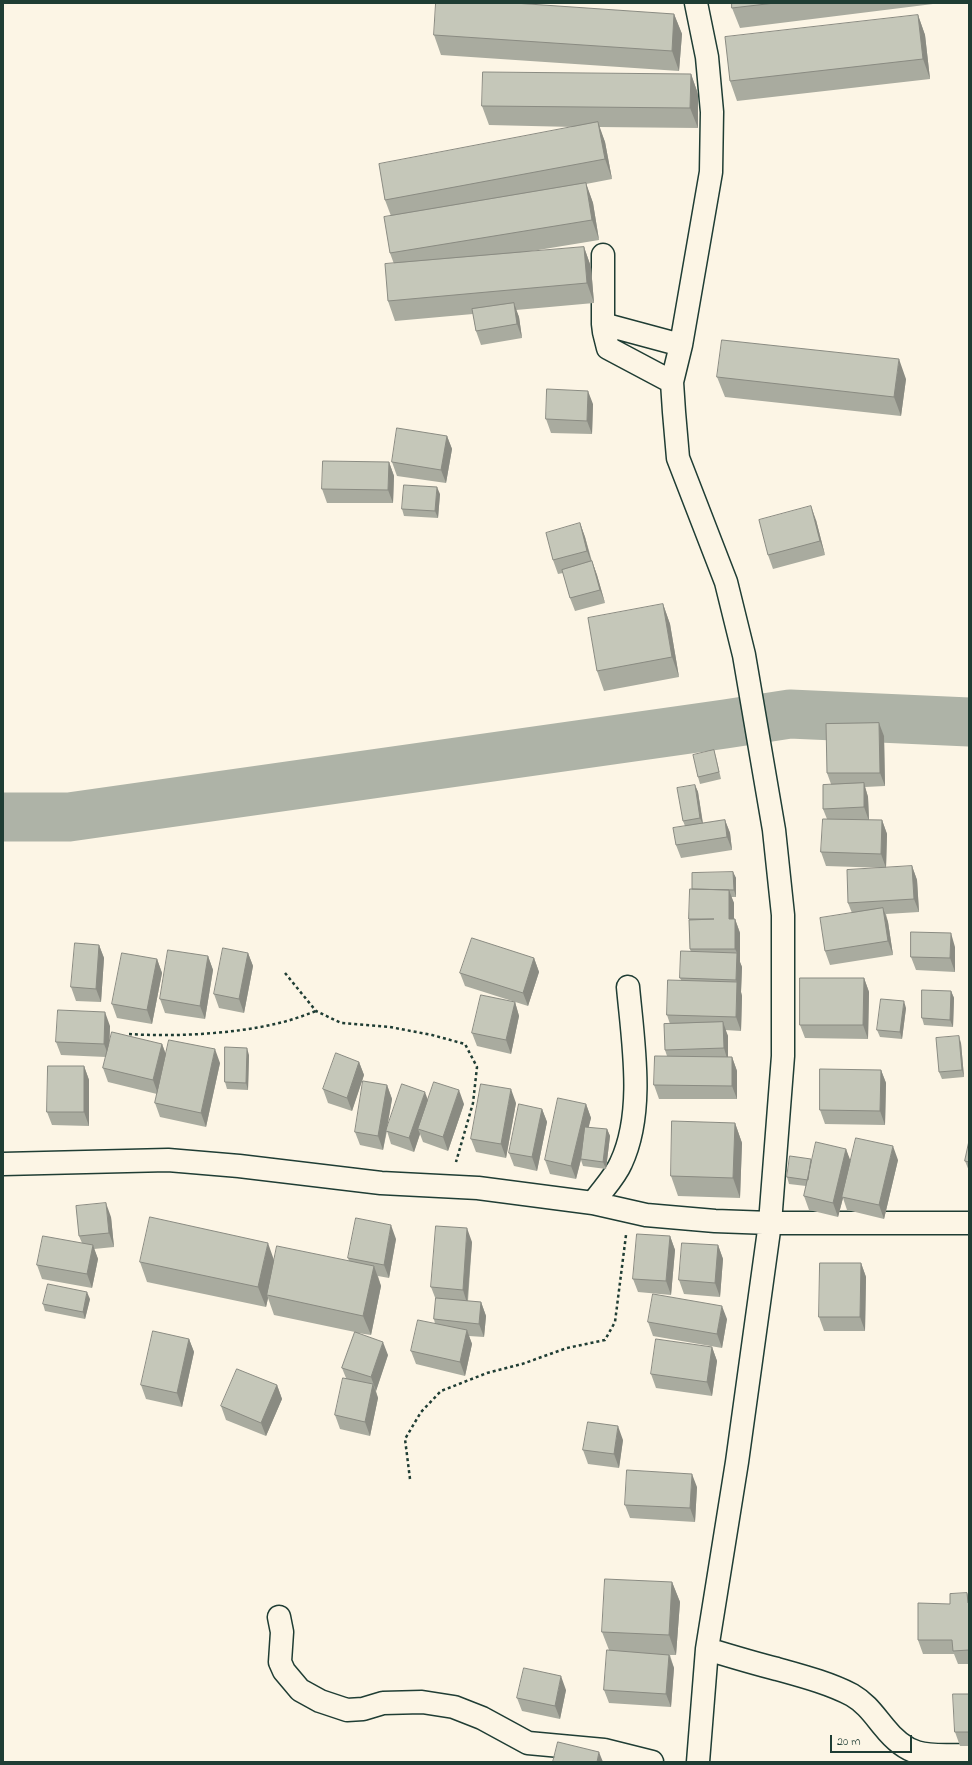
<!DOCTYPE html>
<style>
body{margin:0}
#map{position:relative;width:972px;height:1765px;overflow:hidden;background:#fcf5e5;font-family:"Indie Flower",sans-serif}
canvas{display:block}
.frame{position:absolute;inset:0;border:4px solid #1f3d34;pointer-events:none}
.scale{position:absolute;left:830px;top:1735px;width:82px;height:18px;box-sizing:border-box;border:2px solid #1f3d34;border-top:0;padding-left:5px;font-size:12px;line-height:14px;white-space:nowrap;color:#1f3d34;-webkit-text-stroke:3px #fcf5e5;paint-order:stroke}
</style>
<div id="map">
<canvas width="972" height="1765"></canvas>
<div class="frame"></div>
<div class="scale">20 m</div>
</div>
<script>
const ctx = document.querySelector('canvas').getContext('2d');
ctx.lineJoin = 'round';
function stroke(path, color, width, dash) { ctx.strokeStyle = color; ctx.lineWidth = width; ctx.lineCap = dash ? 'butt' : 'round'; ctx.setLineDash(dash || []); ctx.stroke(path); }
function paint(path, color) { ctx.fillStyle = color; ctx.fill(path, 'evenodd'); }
const river = new Path2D(`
 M 3,817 L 69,817 L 725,724 L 790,714 L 969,722`);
const path = new Path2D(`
 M 285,973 L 316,1011 L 341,1023 L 390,1027 L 432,1035 L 465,1044 L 477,1067 L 473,1103 L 456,1162
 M 129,1034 C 175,1037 231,1034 275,1024 C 289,1021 303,1016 316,1011
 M 410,1479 L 405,1439 L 421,1412 L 441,1391 L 487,1373 L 522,1364 L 567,1348 L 605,1340 L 615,1322 L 626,1235`);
const minor = new Path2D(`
 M 696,3 L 707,57 L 712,112 L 711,172 L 681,345 L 672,382 L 674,412 L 678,458 L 726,582 L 744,655 L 774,830 L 783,915 L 783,1056 L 770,1223 L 737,1462 L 707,1649 L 698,1762
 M 603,255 L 603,324 L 604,332 L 608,348 L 672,382
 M 603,324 L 681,345
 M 3,1164 L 168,1160 L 239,1166 L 381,1183 L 478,1188 L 593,1203 L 646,1215 L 715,1221 L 770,1223 L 969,1223
 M 593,1203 C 602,1190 615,1177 621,1163 C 645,1112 633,1042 628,987
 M 279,1617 L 282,1632 L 280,1662 L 284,1671 L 300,1690 L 320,1701 L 347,1710 L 363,1709 L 383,1703 L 422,1702 L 454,1707 L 482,1718 L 528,1743 L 604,1750 L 652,1762
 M 707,1649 C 730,1656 753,1663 777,1669 C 802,1676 829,1683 852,1695 C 866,1703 874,1715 884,1727 C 911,1761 931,1755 969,1755`);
const wall = new Path2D(`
 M 732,3 L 941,3 L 740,28 L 732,8 Z
 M 674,14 L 682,34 L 679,71 L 441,55 L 434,35 Z
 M 918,15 L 925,35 L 930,79 L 737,101 L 730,81 Z
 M 691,74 L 698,94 L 698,128 L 599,127 L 605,142 L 612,179 L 586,184 L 593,203 L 599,240 L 520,253 L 584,247 L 591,267 L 594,303 L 516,310 L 519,317 L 522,338 L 481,345 L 476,331 L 473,314 L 395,321 L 388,301 L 394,264 L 390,253 L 391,216 L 385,200 L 574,127 L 489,125 L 482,106 Z
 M 717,377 L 906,379 L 901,416 L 725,397 Z
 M 593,404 L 592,434 L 551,433 L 546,419 Z
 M 447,436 L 452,449 L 446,483 L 397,476 L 392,462 Z
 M 389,462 L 394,476 L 393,503 L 327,503 L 322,489 Z
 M 440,494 L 438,518 L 404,516 L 402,509 Z
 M 816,520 L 825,555 L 773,569 L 768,555 Z
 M 580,523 L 585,537 L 592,561 L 597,575 L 605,603 L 575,611 L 570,598 L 563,573 L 558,574 L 553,560 Z
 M 663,604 L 670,624 L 679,677 L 604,691 L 597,671 Z
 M 884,736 L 885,786 L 865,787 L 868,797 L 869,820 L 882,820 L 887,834 L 886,868 L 826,866 L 821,852 L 827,819 L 823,809 L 831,784 L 827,773 Z
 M 714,750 L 716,757 L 721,779 L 700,784 L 698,777 Z
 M 695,785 L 698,792 L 703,823 L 725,820 L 730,833 L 732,850 L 681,858 L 676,845 L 685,826 L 683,821 Z
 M 912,866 L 917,880 L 919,912 L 886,914 L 888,922 L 893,955 L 830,965 L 825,951 L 852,913 L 848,903 Z
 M 733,872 L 736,878 L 736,897 L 731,897 L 734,903 L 734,919 L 735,919 L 740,933 L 740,962 L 742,967 L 741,992 L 742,996 L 741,1031 L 725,1030 L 728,1036 L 728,1057 L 732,1057 L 737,1071 L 737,1099 L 659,1099 L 654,1085 L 667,1056 L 665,1050 L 670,1024 L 667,1015 L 681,980 L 680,978 L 691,952 L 690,949 L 689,919 L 692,889 Z
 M 99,945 L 104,958 L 101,1002 L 76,1001 L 71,987 Z
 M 955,947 L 955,972 L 916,970 L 911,957 Z
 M 248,953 L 253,966 L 244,1013 L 219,1008 L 214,994 Z
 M 208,956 L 213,970 L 205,1019 L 165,1013 L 160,999 Z
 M 534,958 L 539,972 L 528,1006 L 465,986 L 460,973 Z
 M 157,959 L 162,973 L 152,1024 L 117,1018 L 112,1004 Z
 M 864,978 L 869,992 L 868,1039 L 805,1038 L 800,1025 Z
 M 951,991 L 954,998 L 953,1027 L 924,1025 L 922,1018 Z
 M 515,1002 L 519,1016 L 511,1054 L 477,1046 L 472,1033 Z
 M 906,1008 L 902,1039 L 880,1037 L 877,1030 Z
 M 110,1026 L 109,1043 L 162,1044 L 166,1054 L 220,1063 L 206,1127 L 160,1117 L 155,1103 L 157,1094 L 108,1082 L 103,1068 L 106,1057 L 61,1055 L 56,1042 Z
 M 961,1043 L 964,1077 L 942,1079 L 939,1072 Z
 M 249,1055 L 248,1090 L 227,1089 L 225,1082 Z
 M 359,1062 L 364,1075 L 352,1111 L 328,1103 L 323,1089 Z
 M 84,1066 L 89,1080 L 89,1126 L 52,1125 L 47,1112 Z
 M 881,1070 L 886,1083 L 885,1125 L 825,1124 L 820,1110 Z
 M 387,1085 L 392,1099 L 387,1129 L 428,1100 L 464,1104 L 448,1151 L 423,1142 L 420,1134 L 414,1152 L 391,1144 L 387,1131 L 383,1150 L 360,1145 L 355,1132 Z
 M 516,1103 L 506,1158 L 476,1152 L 471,1139 Z
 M 586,1104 L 591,1118 L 588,1128 L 607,1129 L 610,1136 L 606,1169 L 583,1166 L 581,1160 L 576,1179 L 550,1174 L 545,1160 Z
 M 542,1109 L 547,1122 L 537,1171 L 514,1166 L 509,1153 Z
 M 735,1123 L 742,1143 L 740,1198 L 678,1196 L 671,1176 Z
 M 969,1141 L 969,1171 L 965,1161 Z
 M 846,1149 L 850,1162 L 898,1160 L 884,1219 L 847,1210 L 843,1198 L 838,1217 L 809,1210 L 804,1196 L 806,1186 L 789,1184 L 787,1177 L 812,1161 Z
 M 111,1217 L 114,1247 L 94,1249 L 98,1259 L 92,1288 L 42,1279 L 37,1265 L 82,1243 L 79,1236 Z
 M 670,1236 L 675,1250 L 671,1295 L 638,1292 L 633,1279 Z
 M 396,1239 L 389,1278 L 378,1276 L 381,1286 L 371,1335 L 358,1333 L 388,1355 L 376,1391 L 378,1398 L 370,1436 L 340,1429 L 335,1415 L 346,1378 L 342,1368 L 355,1332 L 274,1315 L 268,1298 L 266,1307 L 147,1282 L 140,1262 L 274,1260 L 349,1261 L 348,1258 Z
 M 472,1242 L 468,1301 L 481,1302 L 486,1316 L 484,1337 L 469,1336 L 472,1344 L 465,1376 L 416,1364 L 411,1351 L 435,1324 L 434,1319 L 436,1300 L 431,1287 Z
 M 718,1245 L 723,1259 L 720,1297 L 684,1294 L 679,1280 Z
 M 861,1263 L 866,1277 L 865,1331 L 824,1331 L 819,1317 Z
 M 90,1299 L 85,1319 L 45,1311 L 43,1304 Z
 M 727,1319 L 722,1348 L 653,1336 L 648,1322 Z
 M 189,1339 L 194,1352 L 182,1407 L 146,1399 L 141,1385 Z
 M 712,1347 L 717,1361 L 712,1396 L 656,1388 L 651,1374 Z
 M 277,1385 L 282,1399 L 266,1436 L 226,1420 L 221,1406 Z
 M 623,1440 L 619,1468 L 588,1464 L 583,1450 Z
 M 697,1487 L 695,1522 L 630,1518 L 625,1505 Z
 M 672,1582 L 680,1602 L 676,1655 L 670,1655 L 674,1668 L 671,1707 L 609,1703 L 604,1690 L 609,1650 L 602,1632 Z
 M 967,1593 L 969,1599 L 969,1664 L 958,1664 L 954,1654 L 923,1654 L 918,1640 L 950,1604 Z
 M 566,1690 L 560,1719 L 522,1711 L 517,1698 Z
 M 969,1694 L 969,1746 L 960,1746 L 955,1732 Z`);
const shadedWall = new Path2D(`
 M 674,14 L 682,34 L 679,71 L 672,51 Z
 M 918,15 L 925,35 L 930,79 L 923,59 Z
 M 691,74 L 698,94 L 698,128 L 690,108 Z
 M 598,122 L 605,142 L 612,179 L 605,159 Z
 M 586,183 L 593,203 L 599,240 L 592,220 Z
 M 584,247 L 591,267 L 594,303 L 587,283 Z
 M 514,303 L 519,317 L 522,338 L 517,324 Z
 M 899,359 L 906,379 L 901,416 L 894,397 Z
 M 588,391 L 593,404 L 592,434 L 587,421 Z
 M 447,436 L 452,449 L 446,483 L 441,470 Z
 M 389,462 L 394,476 L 393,503 L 388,490 Z
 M 437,487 L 440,494 L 438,518 L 435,511 Z
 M 811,506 L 816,520 L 825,555 L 820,541 Z
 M 580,523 L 585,537 L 592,564 L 587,551 Z
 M 592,561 L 597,575 L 605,603 L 600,590 Z
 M 663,604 L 670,624 L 679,677 L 672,657 Z
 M 879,723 L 884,736 L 885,786 L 880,773 Z
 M 864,783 L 868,797 L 869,821 L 864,807 Z
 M 695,785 L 698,792 L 703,825 L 700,818 Z
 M 725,820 L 730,833 L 732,850 L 727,837 Z
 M 882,820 L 887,834 L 886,868 L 881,854 Z
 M 912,866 L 917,880 L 919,912 L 914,899 Z
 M 733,872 L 736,878 L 736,897 L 734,890 Z
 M 729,890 L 734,903 L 734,933 L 729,919 Z
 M 883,908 L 888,922 L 893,955 L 888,941 Z
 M 735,919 L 740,933 L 740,962 L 742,967 L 741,992 L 742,996 L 741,1031 L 736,1017 L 737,983 L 736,980 L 737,953 L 735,949 Z
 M 951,933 L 955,947 L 955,972 L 950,958 Z
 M 99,945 L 104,958 L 101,1002 L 96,989 Z
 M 248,953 L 253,966 L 244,1013 L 239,999 Z
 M 208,956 L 213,970 L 205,1019 L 200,1006 Z
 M 534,958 L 539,972 L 528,1006 L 523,993 Z
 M 157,959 L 162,973 L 152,1024 L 147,1010 Z
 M 864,978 L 869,992 L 868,1039 L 863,1025 Z
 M 951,991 L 954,998 L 953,1027 L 950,1020 Z
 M 904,1001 L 906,1008 L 902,1039 L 900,1032 Z
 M 515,1002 L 519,1016 L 511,1054 L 506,1040 Z
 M 105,1012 L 110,1026 L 109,1057 L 104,1044 Z
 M 723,1022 L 728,1036 L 728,1062 L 724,1048 Z
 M 959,1036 L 961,1043 L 964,1077 L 962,1070 Z
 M 162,1044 L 167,1058 L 158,1094 L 153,1080 Z
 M 247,1048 L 249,1055 L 248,1090 L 246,1083 Z
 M 215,1049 L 220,1063 L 206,1127 L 201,1113 Z
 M 732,1057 L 737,1071 L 737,1099 L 732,1086 Z
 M 359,1062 L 364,1075 L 352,1111 L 347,1098 Z
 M 84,1066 L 89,1080 L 89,1126 L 84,1112 Z
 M 881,1070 L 886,1083 L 885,1125 L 880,1111 Z
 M 387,1085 L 392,1099 L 383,1150 L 378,1136 Z
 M 511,1089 L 516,1103 L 506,1158 L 501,1144 Z
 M 459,1090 L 464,1104 L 448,1151 L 443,1137 Z
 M 425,1092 L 430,1106 L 418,1129 L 420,1134 L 414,1152 L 409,1138 Z
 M 586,1104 L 591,1118 L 576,1179 L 571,1166 Z
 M 542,1109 L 547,1122 L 537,1171 L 532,1157 Z
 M 735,1123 L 742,1143 L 740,1198 L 733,1178 Z
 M 607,1129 L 610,1136 L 606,1169 L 603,1162 Z
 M 893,1146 L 898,1160 L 884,1219 L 879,1205 Z
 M 846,1149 L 851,1162 L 842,1197 L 843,1198 L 838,1217 L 833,1203 Z
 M 106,1203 L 111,1217 L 114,1247 L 109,1233 Z
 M 391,1225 L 396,1239 L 389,1278 L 384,1265 Z
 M 467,1228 L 472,1242 L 467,1303 L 463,1290 Z
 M 670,1236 L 675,1250 L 671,1295 L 666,1281 Z
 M 268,1243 L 275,1263 L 267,1295 L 268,1298 L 266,1307 L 258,1287 Z
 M 93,1245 L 98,1259 L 92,1288 L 87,1274 Z
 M 718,1245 L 723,1259 L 720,1297 L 715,1283 Z
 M 861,1263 L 866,1277 L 865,1331 L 860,1317 Z
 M 374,1266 L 381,1286 L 371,1335 L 363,1316 Z
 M 87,1292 L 90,1299 L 85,1319 L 83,1312 Z
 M 481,1302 L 486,1316 L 484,1337 L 479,1324 Z
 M 722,1306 L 727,1319 L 722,1348 L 717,1334 Z
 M 467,1330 L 472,1344 L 465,1376 L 460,1362 Z
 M 189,1339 L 194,1352 L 182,1407 L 177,1393 Z
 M 383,1342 L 388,1355 L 376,1391 L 371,1377 Z
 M 712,1347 L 717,1361 L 712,1396 L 707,1382 Z
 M 373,1384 L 378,1398 L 370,1436 L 365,1422 Z
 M 277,1385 L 282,1399 L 266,1436 L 261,1423 Z
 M 618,1426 L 623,1440 L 619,1468 L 614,1454 Z
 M 692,1474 L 697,1487 L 695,1522 L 690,1508 Z
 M 672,1582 L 680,1602 L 676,1655 L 669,1635 Z
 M 967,1593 L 969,1599 L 969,1608 L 968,1603 Z
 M 669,1655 L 674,1668 L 671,1707 L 666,1694 Z
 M 561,1676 L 566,1690 L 560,1719 L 555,1706 Z
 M 599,1752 L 603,1762 L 597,1762 Z`);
const building = new Path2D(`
 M 436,3 L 514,3 L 674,14 L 672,51 L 434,35 Z
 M 732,3 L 775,3 L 732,8 Z
 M 918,15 L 923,59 L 730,81 L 725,37 Z
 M 483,72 L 691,74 L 690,108 L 482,106 Z
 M 598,122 L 605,159 L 385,200 L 379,164 Z
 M 586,183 L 592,220 L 390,253 L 384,217 Z
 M 584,247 L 587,283 L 388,301 L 385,264 Z
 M 514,303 L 517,324 L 476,331 L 472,309 Z
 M 722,340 L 899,359 L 894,397 L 717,377 Z
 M 547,389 L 588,391 L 587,421 L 546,419 Z
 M 397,428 L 447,436 L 441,470 L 392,462 Z
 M 323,461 L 389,462 L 388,490 L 322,489 Z
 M 404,485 L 437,487 L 435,511 L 402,509 Z
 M 811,506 L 820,541 L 768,555 L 759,520 Z
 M 580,523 L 587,551 L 553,560 L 546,533 Z
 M 592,561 L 600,590 L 570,598 L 562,570 Z
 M 663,604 L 672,657 L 597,671 L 588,618 Z
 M 879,723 L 880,773 L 827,773 L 826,724 Z
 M 714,750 L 719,772 L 698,777 L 693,755 Z
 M 864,783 L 864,807 L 823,809 L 823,785 Z
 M 695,785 L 700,818 L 683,821 L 677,788 Z
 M 823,819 L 882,820 L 881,854 L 821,852 Z
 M 725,820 L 727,837 L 676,845 L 673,828 Z
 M 912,866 L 914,899 L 848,903 L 847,870 Z
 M 733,872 L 734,890 L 692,889 L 692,873 Z
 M 690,889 L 729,890 L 729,919 L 735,919 L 735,949 L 690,949 L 689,920 L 714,919 L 689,919 Z
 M 883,908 L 888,941 L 825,951 L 820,918 Z
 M 911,932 L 951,933 L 950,958 L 911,957 Z
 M 472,938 L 534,958 L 523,993 L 460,973 Z
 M 75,943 L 99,945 L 96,989 L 71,987 Z
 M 223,948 L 248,953 L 239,999 L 214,994 Z
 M 168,950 L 208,956 L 200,1006 L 160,999 Z
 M 681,951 L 737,953 L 736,980 L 680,978 Z
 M 122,953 L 157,959 L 147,1010 L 112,1004 Z
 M 800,978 L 864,978 L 863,1025 L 800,1025 Z
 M 668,980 L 737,982 L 736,1017 L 667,1015 Z
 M 922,990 L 951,991 L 950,1020 L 922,1018 Z
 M 481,995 L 515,1002 L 506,1040 L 472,1033 Z
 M 881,999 L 904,1001 L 900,1032 L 877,1030 Z
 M 58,1010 L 105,1012 L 104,1044 L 56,1042 Z
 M 723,1022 L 724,1048 L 665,1050 L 664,1024 Z
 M 112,1032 L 162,1044 L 153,1080 L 103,1068 Z
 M 959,1036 L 962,1070 L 939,1072 L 936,1038 Z
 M 169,1040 L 215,1049 L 201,1113 L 155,1103 Z
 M 225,1047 L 247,1048 L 246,1083 L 225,1082 Z
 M 336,1053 L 359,1062 L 347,1098 L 323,1089 Z
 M 655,1056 L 732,1057 L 732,1086 L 654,1085 Z
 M 48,1066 L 84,1066 L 84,1112 L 47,1112 Z
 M 820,1069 L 881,1070 L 880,1111 L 820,1110 Z
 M 363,1081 L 387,1085 L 378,1136 L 355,1132 Z
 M 434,1082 L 459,1090 L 443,1137 L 418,1129 Z
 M 402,1084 L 425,1092 L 409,1138 L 386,1131 Z
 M 481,1084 L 511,1089 L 501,1144 L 471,1139 Z
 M 558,1098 L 586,1104 L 571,1166 L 545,1160 Z
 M 519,1104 L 542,1109 L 532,1157 L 509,1153 Z
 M 672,1121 L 735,1123 L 733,1178 L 671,1176 Z
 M 585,1127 L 607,1129 L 603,1162 L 581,1159 Z
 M 856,1138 L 893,1146 L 879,1205 L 842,1197 Z
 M 969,1141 L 969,1162 L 965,1161 Z
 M 816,1142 L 846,1149 L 833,1203 L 804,1196 Z
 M 790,1156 L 811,1159 L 808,1180 L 787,1177 Z
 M 106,1203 L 109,1233 L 79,1236 L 76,1206 Z
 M 150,1217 L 268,1243 L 258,1287 L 140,1262 Z
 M 356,1218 L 391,1225 L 384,1265 L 348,1258 Z
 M 436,1226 L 467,1228 L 463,1290 L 431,1287 Z
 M 637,1234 L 670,1236 L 666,1281 L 633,1279 Z
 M 43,1236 L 93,1245 L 87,1274 L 37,1265 Z
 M 682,1243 L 718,1245 L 715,1283 L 679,1280 Z
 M 277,1246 L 374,1266 L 363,1316 L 267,1295 Z
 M 820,1263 L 861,1263 L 860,1317 L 819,1317 Z
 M 48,1284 L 87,1292 L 83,1312 L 43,1304 Z
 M 653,1294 L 722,1306 L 717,1334 L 648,1322 Z
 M 436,1298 L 481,1302 L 479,1324 L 434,1319 Z
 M 418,1320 L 467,1330 L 460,1362 L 411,1351 Z
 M 153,1331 L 189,1339 L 177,1393 L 141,1385 Z
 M 355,1332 L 383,1342 L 371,1377 L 342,1368 Z
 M 656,1339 L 712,1347 L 707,1382 L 651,1374 Z
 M 237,1369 L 277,1385 L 261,1423 L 221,1406 Z
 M 343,1378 L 373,1384 L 365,1422 L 335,1415 Z
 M 588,1422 L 618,1426 L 614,1454 L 583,1450 Z
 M 627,1470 L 692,1474 L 690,1508 L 625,1505 Z
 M 605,1579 L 672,1582 L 669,1635 L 602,1632 Z
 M 967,1593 L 968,1603 L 969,1604 L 969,1650 L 953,1651 L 952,1640 L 918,1640 L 918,1603 L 950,1604 L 950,1594 Z
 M 607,1650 L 669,1655 L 666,1694 L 604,1690 Z
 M 524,1668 L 561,1676 L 555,1706 L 517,1698 Z
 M 953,1694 L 969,1694 L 969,1732 L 955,1732 Z
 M 558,1742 L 599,1752 L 597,1762 L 553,1762 Z`);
stroke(river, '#aeb3a7', 49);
stroke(minor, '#1f3d34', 25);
stroke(path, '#1f3d34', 2.5, [3, 3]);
stroke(minor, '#fcf5e5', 22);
paint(wall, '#a9ab9f');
paint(shadedWall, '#8a8b82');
paint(building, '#c5c7b9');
stroke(building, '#8a8b82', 1);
</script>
